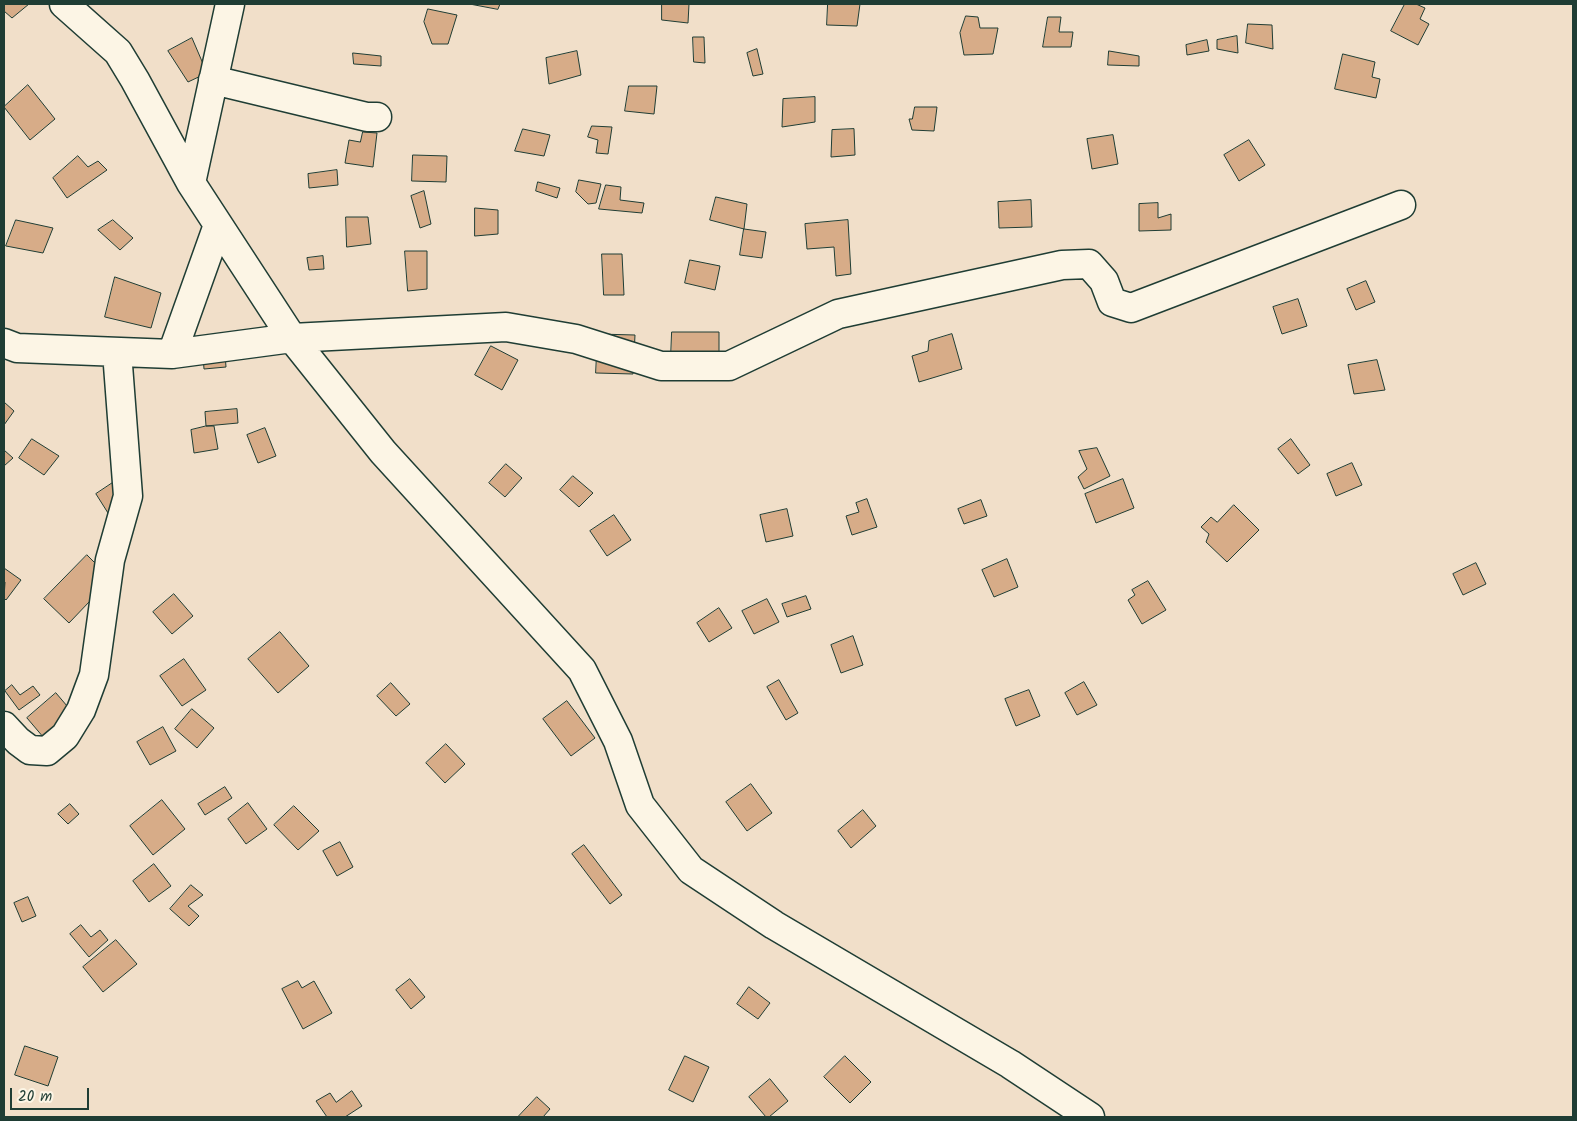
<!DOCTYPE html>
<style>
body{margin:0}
#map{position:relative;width:1577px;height:1121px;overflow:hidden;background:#f1dfc9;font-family:Kalam,sans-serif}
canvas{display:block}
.frame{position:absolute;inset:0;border:5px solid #1f3d34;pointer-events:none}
.scale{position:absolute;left:10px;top:1088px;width:79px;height:22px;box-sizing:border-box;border:2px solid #1f3d34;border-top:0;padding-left:6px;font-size:15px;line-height:18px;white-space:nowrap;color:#1f3d34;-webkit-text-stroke:4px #fcf5e5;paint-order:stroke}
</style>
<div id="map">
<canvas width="1577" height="1121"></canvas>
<div class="frame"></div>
<div class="scale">20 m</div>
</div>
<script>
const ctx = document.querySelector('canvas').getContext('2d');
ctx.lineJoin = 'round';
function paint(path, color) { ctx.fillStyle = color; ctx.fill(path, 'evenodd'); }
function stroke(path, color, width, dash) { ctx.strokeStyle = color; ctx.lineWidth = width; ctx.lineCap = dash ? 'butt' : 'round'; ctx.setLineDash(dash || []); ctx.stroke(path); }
const building = new Path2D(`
 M 4,4 L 29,4 L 12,18 L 4,11 Z
 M 470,4 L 500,4 L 498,9 Z
 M 662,4 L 689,4 L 688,23 L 662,20 Z
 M 828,4 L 860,4 L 857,26 L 827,25 Z
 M 1405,4 L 1416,4 L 1425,8 L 1420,19 L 1429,24 L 1418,45 L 1391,31 Z
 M 428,9 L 457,15 L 448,44 L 432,44 L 424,22 Z
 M 966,16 L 978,17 L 980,28 L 998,28 L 993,54 L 964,55 L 960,33 Z
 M 1048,17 L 1061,17 L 1059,32 L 1073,32 L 1071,47 L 1043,47 Z
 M 1248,24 L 1272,25 L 1273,49 L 1246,43 Z
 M 1237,36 L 1238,53 L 1217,49 L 1217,40 Z
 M 693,37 L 704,37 L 705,63 L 694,62 Z
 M 192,38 L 207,73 L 188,82 L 168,51 Z
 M 1207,40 L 1209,51 L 1187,55 L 1186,45 Z
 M 757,49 L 763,74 L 753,76 L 747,53 Z
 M 577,51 L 581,75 L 549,84 L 546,58 Z
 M 1109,51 L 1139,56 L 1139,66 L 1108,65 Z
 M 353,53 L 381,56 L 381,66 L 354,64 Z
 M 1343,54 L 1375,62 L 1372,77 L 1380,79 L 1376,98 L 1335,89 Z
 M 28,85 L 55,119 L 30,140 L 4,107 Z
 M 629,86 L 657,86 L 654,114 L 625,111 Z
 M 815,97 L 815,122 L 782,127 L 783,99 Z
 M 915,107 L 937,107 L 934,131 L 912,130 L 909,119 L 912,119 Z
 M 592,126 L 612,127 L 608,154 L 596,153 L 598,140 L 588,137 Z
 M 523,129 L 550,135 L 544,156 L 515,151 Z
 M 854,129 L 855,155 L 831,157 L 832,130 Z
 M 363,132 L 377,133 L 373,167 L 345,163 L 349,140 L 360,142 Z
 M 1113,135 L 1118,164 L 1092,169 L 1087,139 Z
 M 1249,140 L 1265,165 L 1239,181 L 1224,155 Z
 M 413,155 L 447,156 L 446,182 L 412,181 Z
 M 78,156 L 88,167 L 98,161 L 107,170 L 67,198 L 53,178 Z
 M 337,170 L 338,185 L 309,188 L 308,174 Z
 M 579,180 L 601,184 L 596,203 L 588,204 L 576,192 Z
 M 538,182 L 560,188 L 557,198 L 536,191 Z
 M 606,185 L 621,187 L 620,200 L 644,203 L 642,213 L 599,209 Z
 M 424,191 L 431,224 L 420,228 L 411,196 Z
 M 716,197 L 747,204 L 744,229 L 710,220 Z
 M 1031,200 L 1032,227 L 999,228 L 998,202 Z
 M 1158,203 L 1158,218 L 1171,214 L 1171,230 L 1139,231 L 1139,204 Z
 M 475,208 L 498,210 L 498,234 L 475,236 Z
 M 346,217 L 368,217 L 371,244 L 347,247 Z
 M 16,220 L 53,228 L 43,253 L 6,246 Z
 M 113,220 L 133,238 L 120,250 L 98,230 Z
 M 848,220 L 851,274 L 836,276 L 834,247 L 807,249 L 805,224 Z
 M 744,229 L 766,232 L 762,258 L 740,255 Z
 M 405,251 L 427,251 L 427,289 L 408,291 Z
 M 602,254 L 622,254 L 624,295 L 604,295 Z
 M 323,256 L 324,269 L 309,270 L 307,258 Z
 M 690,260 L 720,266 L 715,290 L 685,283 Z
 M 115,277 L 161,293 L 151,328 L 105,317 Z
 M 1366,281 L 1375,302 L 1356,310 L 1347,289 Z
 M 1298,299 L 1307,326 L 1282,334 L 1273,307 Z
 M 672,332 L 719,332 L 719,357 L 671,357 Z
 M 598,334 L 635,335 L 633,374 L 596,373 Z
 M 952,334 L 962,369 L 919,382 L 912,356 L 928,351 L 929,341 Z
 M 491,346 L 518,360 L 502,390 L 475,375 Z
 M 225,354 L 226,367 L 204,369 L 203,356 Z
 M 1377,360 L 1385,390 L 1354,394 L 1348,365 Z
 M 4,402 L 14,411 L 4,425 Z
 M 237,409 L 238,423 L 206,426 L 205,412 Z
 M 206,426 L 214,426 L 218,449 L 194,453 L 191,430 Z
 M 265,428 L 276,456 L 258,463 L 247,435 Z
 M 32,439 L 59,456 L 44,475 L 19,458 Z
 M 1291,439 L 1310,465 L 1298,474 L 1278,449 Z
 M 1097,448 L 1110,476 L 1084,489 L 1078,477 L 1087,469 L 1079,451 Z
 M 4,450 L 13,458 L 4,466 Z
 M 1352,463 L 1362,485 L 1336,496 L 1327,474 Z
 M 506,464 L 522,478 L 505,497 L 489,483 Z
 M 573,476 L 593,493 L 579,507 L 560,490 Z
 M 1123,479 L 1134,508 L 1096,523 L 1085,494 Z
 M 114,482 L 126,501 L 108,513 L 96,494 Z
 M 867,499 L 877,527 L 852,535 L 846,516 L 859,512 L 856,503 Z
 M 981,500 L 987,516 L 964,524 L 958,509 Z
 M 1234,505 L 1259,530 L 1227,562 L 1206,542 L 1209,534 L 1201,527 L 1211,517 L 1217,522 Z
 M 787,509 L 793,536 L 766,542 L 760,515 Z
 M 614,515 L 631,540 L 607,556 L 590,531 Z
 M 87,555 L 111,579 L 69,623 L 44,599 Z
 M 1007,559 L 1018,587 L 994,597 L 982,570 Z
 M 1476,563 L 1486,584 L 1463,595 L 1453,574 Z
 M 4,568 L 21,580 L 6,600 L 4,598 L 5,582 L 4,581 Z
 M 1148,581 L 1166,610 L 1142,624 L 1128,600 L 1135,595 L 1132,590 Z
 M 174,594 L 193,616 L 172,634 L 153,612 Z
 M 806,596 L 811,609 L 787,617 L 782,604 Z
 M 767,599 L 779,622 L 754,634 L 742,611 Z
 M 719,608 L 732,628 L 709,642 L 697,623 Z
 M 280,632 L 309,666 L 278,693 L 248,659 Z
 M 853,636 L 863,665 L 841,673 L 831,645 Z
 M 184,659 L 206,690 L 182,706 L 160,676 Z
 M 779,680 L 798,713 L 786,720 L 767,687 Z
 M 1084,682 L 1097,705 L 1077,715 L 1065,693 Z
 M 391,683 L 410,704 L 396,716 L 377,696 Z
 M 12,685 L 20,695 L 33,686 L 40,695 L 19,710 L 5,691 Z
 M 1029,690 L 1040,716 L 1016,726 L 1005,699 Z
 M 56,693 L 73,713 L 44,738 L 27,718 Z
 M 567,701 L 595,738 L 571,756 L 543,719 Z
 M 192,709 L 214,728 L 197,748 L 175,729 Z
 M 163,727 L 176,751 L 150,765 L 137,742 Z
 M 446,744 L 465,764 L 445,783 L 426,763 Z
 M 751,784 L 772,813 L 747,831 L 726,802 Z
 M 225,787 L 232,798 L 205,815 L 198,804 Z
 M 162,800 L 185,829 L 153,855 L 130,826 Z
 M 248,803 L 267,829 L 246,844 L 228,819 Z
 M 70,804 L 79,814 L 68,824 L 58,814 Z
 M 294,806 L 319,831 L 298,850 L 274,825 Z
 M 863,810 L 876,826 L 851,848 L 838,831 Z
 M 340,842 L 353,867 L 337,876 L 323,851 Z
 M 584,845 L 622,895 L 610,904 L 572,854 Z
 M 154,864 L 171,886 L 149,902 L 133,881 Z
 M 191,885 L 203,895 L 188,906 L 199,916 L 189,926 L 170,909 Z
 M 28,897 L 36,916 L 22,922 L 14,903 Z
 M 81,925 L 91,937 L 100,930 L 108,940 L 89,957 L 70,934 Z
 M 116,940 L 137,964 L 103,992 L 83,967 Z
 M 410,979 L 425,997 L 411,1009 L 396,990 Z
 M 298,981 L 302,988 L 314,981 L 332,1013 L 303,1029 L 282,989 Z
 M 749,987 L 770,1003 L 758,1019 L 737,1004 Z
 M 25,1046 L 58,1057 L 48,1086 L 15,1075 Z
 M 685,1056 L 709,1067 L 693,1102 L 669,1090 Z
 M 845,1056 L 871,1082 L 850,1103 L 824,1077 Z
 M 770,1079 L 788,1101 L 769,1117 L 766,1117 L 749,1097 Z
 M 352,1091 L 362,1106 L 345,1117 L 327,1117 L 316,1101 L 330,1093 L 336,1102 Z
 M 537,1097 L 550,1109 L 543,1117 L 518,1117 Z`);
const minor = new Path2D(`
 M 64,4 L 118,52 L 135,80 L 191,183 L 292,338 L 383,452 L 582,670 L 618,741 L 640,805 L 691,870 L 774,925 L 1010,1064 L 1090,1117
 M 213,80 L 367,117 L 377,117
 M 191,183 L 230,4
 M 4,343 L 17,348 L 172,354 L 292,338 L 506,327 L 576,339 L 661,366 L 729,366 L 838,314 L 1062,265 L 1089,264 L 1104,281 L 1112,302 L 1131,308 L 1401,205
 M 172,354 L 218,225
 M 4,726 L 18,741 L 30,750 L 47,751 L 65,736 L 81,710 L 94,675 L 110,560 L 128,496 L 117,352`);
paint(building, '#d7ac88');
stroke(building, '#1f3d34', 1);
stroke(minor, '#1f3d34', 31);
stroke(minor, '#fcf5e5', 28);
</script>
